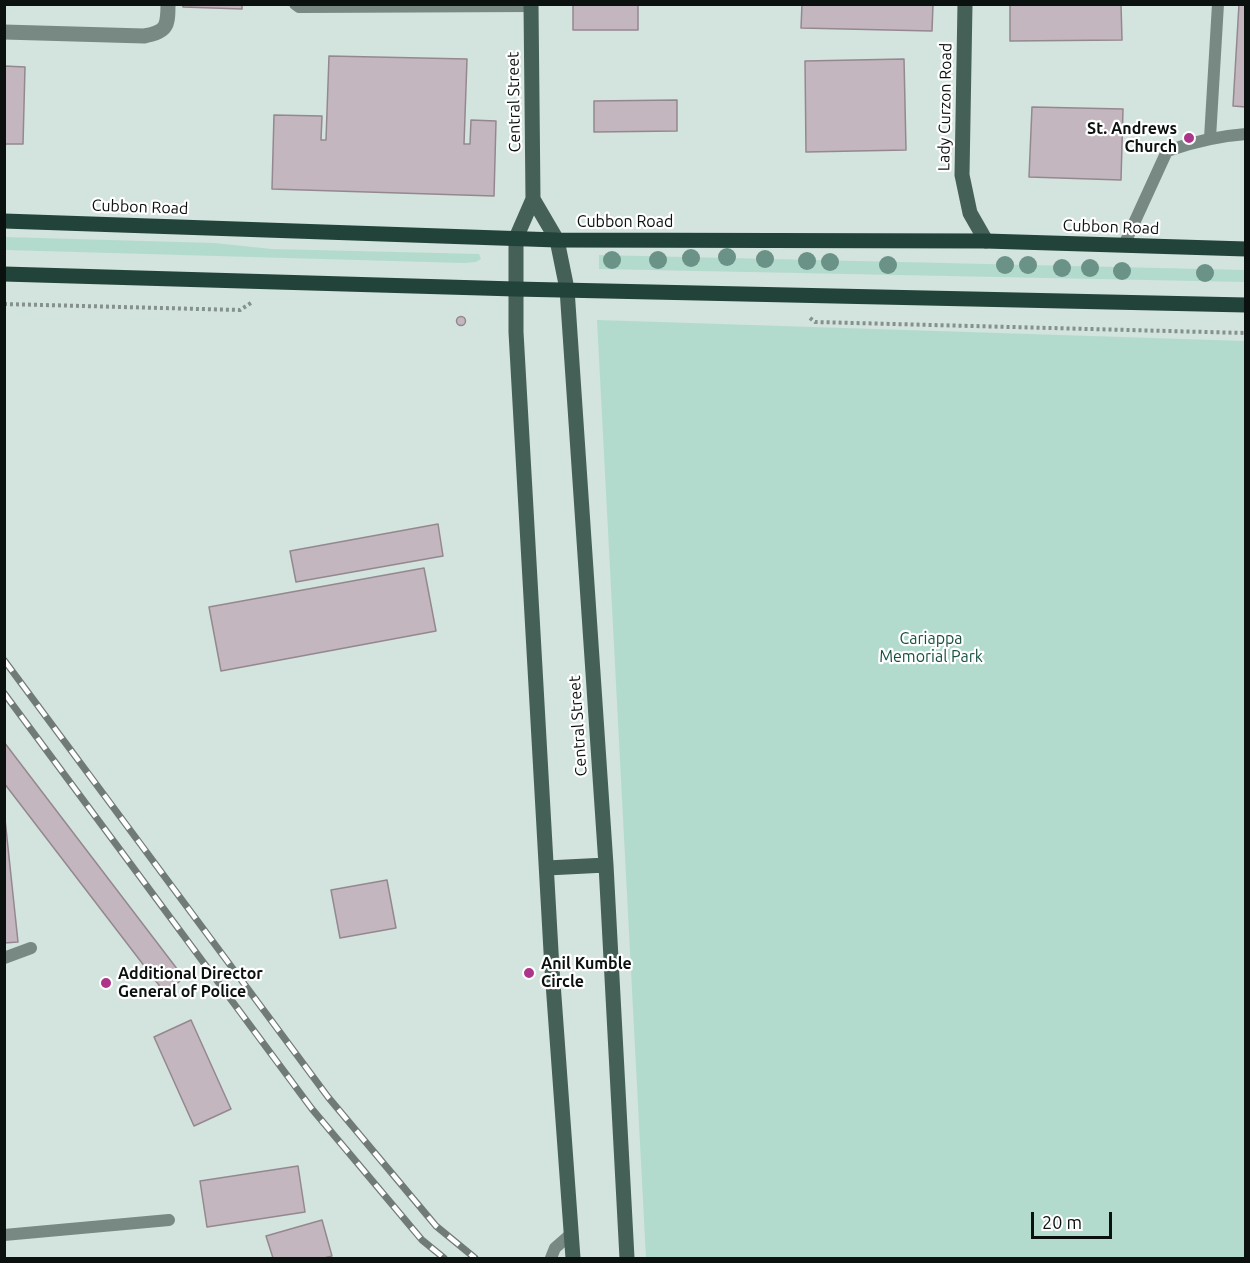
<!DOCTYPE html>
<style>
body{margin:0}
#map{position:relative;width:1250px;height:1263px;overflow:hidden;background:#d3e3dd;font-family:Ubuntu,sans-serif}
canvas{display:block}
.frame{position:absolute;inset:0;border:6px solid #0b110f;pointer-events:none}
.scale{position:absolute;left:1031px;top:1212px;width:81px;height:27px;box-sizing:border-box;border:3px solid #0b110f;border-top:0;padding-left:8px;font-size:18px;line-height:21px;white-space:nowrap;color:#0b110f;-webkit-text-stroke:4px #fff;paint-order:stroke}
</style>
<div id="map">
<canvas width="1250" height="1263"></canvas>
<div class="frame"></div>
<div class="scale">20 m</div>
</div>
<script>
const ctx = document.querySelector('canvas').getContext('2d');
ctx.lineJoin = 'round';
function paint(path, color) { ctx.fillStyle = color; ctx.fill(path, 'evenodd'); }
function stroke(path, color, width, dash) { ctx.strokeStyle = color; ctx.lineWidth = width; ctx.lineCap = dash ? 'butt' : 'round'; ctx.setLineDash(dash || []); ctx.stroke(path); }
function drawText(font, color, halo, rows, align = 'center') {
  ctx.font = font + ' Ubuntu,sans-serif'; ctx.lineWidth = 4.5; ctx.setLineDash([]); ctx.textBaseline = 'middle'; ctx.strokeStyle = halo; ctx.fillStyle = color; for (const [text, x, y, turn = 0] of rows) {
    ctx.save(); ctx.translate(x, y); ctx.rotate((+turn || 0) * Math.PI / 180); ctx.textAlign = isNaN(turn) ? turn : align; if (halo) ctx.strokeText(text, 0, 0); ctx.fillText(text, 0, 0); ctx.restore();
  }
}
const green = new Path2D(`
 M 5,237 L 214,243 L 272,249 L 479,254 L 481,259 L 476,262 L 464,263 L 5,250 Z
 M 599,255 L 1245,270 L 1246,282 L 599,269 Z
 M 597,320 L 1245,341 L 1245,1258 L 646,1258 Z`);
const building = new Path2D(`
 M 183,4 L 242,4 L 242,9 L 183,7 Z
 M 573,4 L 638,4 L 638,30 L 573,30 Z
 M 802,4 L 933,4 L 932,31 L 801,28 Z
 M 1010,4 L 1121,4 L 1122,40 L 1010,41 Z
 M 1239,4 L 1246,4 L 1246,107 L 1233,106 Z
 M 329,56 L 467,59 L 464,144 L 470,144 L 471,120 L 496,121 L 494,196 L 272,189 L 274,115 L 322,116 L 321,140 L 326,140 Z
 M 904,59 L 906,150 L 806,152 L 805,61 Z
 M 4,66 L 25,67 L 23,144 L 4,144 Z
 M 677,100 L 677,131 L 594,132 L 594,101 Z
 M 1032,107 L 1123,109 L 1121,180 L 1029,177 Z
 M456.5 321a4.5 4.5 0 1 1 9 0a4.5 4.5 0 1 1-9 0Z
 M 438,524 L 443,556 L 296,582 L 290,551 Z
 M 424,568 L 436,631 L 221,671 L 209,607 Z
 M 4,742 L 184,978 L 165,993 L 4,783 Z
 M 5,819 L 18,942 L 4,943 L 4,819 Z
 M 387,880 L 396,928 L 340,938 L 331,890 Z
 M 191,1020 L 231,1109 L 194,1126 L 154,1037 Z
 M 298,1166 L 305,1212 L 207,1227 L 200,1181 Z
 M 322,1220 L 332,1256 L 324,1258 L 273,1258 L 266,1236 Z`);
const path = new Path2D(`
 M 4,304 L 240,310 L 251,303
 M 810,318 L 815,322 L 1246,333`);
const lane = new Path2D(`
 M 295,4 L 299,7 L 531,6
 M 1210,138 L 1218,4
 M 1124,245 L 1167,151 C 1193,142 1218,136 1246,134
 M 4,958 L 31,948
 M 4,1235 L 169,1220
 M 551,1258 L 555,1248 L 571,1234`);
const street = new Path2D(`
 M 4,32 L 144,36 C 167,32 168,26 168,4`);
const secondary = new Path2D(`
 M 531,4 L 533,199 L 516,238 L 516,332 L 552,969 L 573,1258
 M 965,4 L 962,175 L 970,213 L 986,241
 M 533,199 L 557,240 L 567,289 L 606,865 L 627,1258
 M 547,868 L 606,865`);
const primary = new Path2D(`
 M 4,221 L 557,240 L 986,241 L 1246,249
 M 4,274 L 515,289 L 1246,305`);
const rail = new Path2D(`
 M 4,660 L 328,1097 L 436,1226 L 475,1258
 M 4,693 L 312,1109 L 422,1240 L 444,1258`);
const trees = [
 [727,257],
 [691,258],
 [765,259],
 [612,260],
 [658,260],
 [807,261],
 [830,262],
 [888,265],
 [1005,265],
 [1028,265],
 [1062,268],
 [1090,268],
 [1122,271],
 [1205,273]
];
const markers = [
 [1189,138,6,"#ac358b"],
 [529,973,6,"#ac358b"],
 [106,983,6,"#ac358b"]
];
const streetNames = [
 ["Central Street",514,102,-91],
 ["Lady Curzon Road",945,107,-89],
 ["Cubbon Road",140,207,2],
 ["Cubbon Road",625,222],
 ["Cubbon Road",1111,227,2],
 ["Central Street",578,726,-94]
];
const poiNames = [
 ["St. Andrews",1177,129,"right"],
 ["Church",1177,147,"right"],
 ["Anil Kumble",541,964],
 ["Circle",541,982],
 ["Additional Director",118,974],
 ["General of Police",118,992]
];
const parkNames = [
 ["Cariappa",931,639],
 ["Memorial Park",931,657]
];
paint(green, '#b3dbcd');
paint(building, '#c4b6bf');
stroke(building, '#94888f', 1.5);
stroke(path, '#85918d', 4, [3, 3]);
stroke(lane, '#778982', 12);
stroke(street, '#778982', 15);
stroke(secondary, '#456057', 15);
stroke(primary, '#224339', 15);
stroke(rail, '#707b77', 7);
stroke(rail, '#fff', 4.5, [14]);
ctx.fillStyle = '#6b9287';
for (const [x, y] of trees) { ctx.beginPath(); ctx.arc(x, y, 9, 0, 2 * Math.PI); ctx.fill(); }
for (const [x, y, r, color] of markers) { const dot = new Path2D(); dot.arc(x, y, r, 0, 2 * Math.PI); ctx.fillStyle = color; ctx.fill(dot); stroke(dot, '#fff', 2); }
drawText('16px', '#0b110f', '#fff', streetNames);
drawText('bold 16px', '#0b110f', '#fff', poiNames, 'left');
drawText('16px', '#165041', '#fff', parkNames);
</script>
